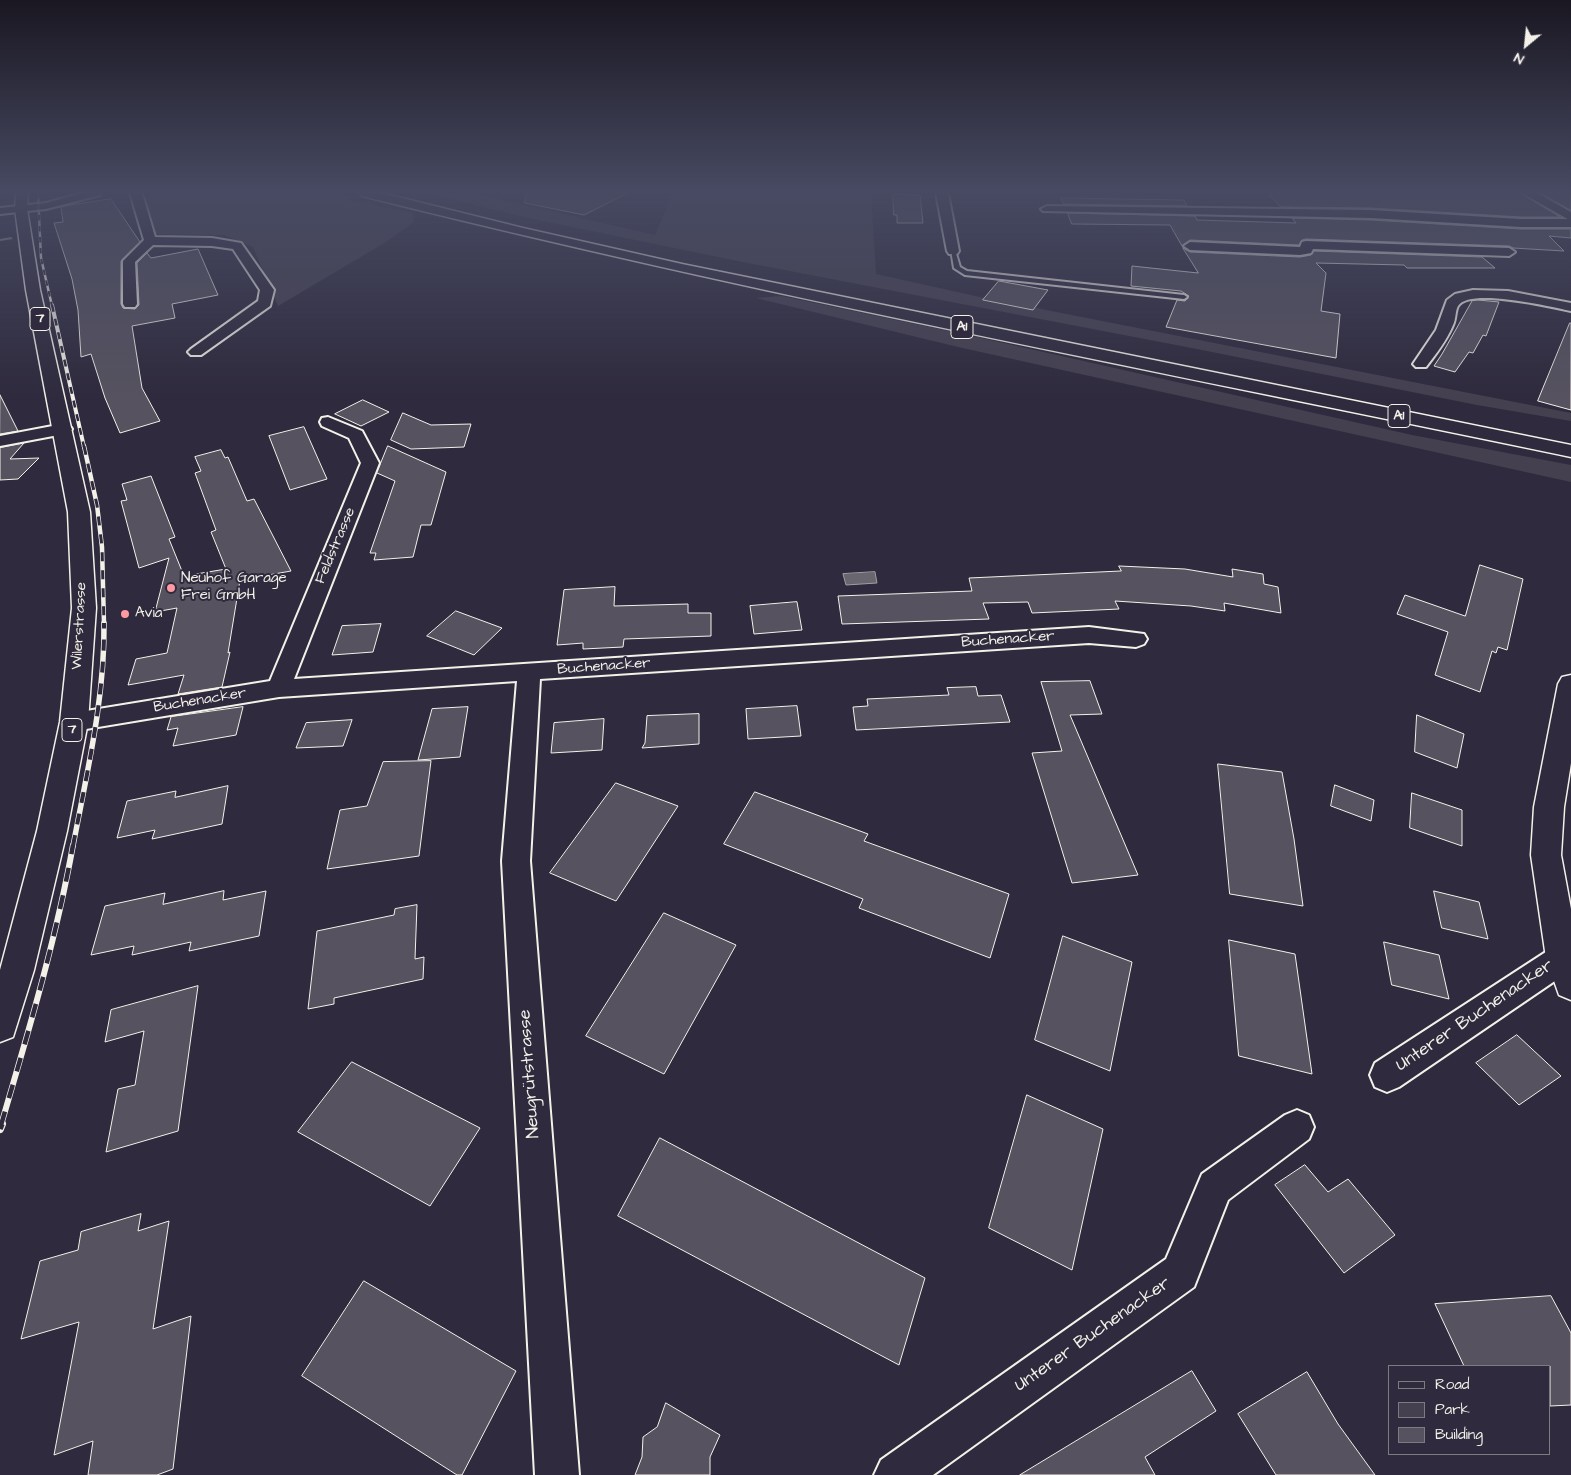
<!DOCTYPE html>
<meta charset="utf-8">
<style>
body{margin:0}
#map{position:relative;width:1571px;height:1475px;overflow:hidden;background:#2f2a3d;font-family:"Architects Daughter",sans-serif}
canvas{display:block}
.legend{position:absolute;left:1388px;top:1365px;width:162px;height:90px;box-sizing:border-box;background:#2f2a3d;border:1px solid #7e7a81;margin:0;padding:6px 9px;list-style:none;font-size:15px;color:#f4f1e8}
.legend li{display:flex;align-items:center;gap:10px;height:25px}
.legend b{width:25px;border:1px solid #7e7a81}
.north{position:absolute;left:1501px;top:20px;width:50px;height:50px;-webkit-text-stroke:4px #2f2a3d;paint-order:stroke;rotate:208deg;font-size:14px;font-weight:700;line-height:20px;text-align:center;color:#f4f1e8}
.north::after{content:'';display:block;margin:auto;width:18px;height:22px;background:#f4f1e8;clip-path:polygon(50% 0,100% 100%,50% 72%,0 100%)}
</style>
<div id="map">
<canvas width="1571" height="1475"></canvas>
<ul class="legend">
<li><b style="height:6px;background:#2f2a3d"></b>Road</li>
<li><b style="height:14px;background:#454050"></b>Park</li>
<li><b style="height:14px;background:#56525f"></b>Building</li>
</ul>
<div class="north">N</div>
</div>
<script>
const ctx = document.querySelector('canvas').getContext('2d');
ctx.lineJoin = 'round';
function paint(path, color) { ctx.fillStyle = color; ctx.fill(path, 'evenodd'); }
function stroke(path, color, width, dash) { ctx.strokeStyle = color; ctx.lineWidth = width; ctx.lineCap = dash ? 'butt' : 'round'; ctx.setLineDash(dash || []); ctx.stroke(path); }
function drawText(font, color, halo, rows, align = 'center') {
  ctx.font = font + ' "Architects Daughter",sans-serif'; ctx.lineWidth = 4; ctx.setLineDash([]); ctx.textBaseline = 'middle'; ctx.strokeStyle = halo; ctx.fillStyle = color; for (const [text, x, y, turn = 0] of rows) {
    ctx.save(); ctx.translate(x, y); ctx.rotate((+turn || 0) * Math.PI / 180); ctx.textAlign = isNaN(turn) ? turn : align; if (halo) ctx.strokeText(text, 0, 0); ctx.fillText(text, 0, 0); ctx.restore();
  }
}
const green = new Path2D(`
 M 148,193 L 340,193 L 350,197 L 349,200 L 413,213 L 414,222 L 386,242 L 278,306 L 253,247 L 224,235 L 148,234 Z
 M 425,193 L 472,193 L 655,235 L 673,193 L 871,193 L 876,274 L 980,297 L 1571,413 L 1571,421 L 1477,405 L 1197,349 L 748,263 L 533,219 Z
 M 781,296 L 968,335 L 1412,435 L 1571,465 L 1571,482 L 958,347 L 756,298 Z`);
const water = new Path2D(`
 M 875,572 L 877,583 L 846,585 L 843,574 Z`);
const stream = new Path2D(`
 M 11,237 L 13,239 L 0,241 L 0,239 Z`);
const building = new Path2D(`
 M 526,193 L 628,193 L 584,215 L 525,203 Z
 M 1268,193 L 1520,193 L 1560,217 L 1521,217 L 1371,208 L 1281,207 Z
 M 1541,193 L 1571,193 L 1571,210 Z
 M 893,194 L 920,195 L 923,223 L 897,223 L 897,215 L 894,215 Z
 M 1061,198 L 1184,200 L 1187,206 L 1064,204 Z
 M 111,199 L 140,242 L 121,261 L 121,304 L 123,308 L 135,309 L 139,305 L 137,263 L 147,253 L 151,258 L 198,249 L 218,295 L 172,304 L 175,318 L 132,326 L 142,388 L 160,421 L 120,433 L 105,398 L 91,354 L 81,357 L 78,310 L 72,279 L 54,223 L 63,222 L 61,207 Z
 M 1068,213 L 1195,216 L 1197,220 L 1296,223 L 1292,218 L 1371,220 L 1521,229 L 1571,229 L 1571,238 L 1549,236 L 1564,251 L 1513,248 L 1509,246 L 1306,239 L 1302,240 L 1299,245 L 1190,240 L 1182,246 L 1170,225 L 1072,224 Z
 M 1183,248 L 1190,252 L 1300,257 L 1311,255 L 1314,251 L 1482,257 L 1495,268 L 1407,268 L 1404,265 L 1316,263 L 1326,273 L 1321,311 L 1340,314 L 1336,358 L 1166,327 L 1177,300 L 1185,301 L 1189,296 L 1181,291 L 1131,286 L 1132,266 L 1198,273 Z
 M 999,281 L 1048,290 L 1033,310 L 983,300 Z
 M 1478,300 L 1499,302 L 1486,336 L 1483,335 L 1473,353 L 1469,352 L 1455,372 L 1434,366 L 1442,354 L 1472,301 Z
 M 1570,323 L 1571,323 L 1571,410 L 1538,401 Z
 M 0,395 L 18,431 L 0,434 Z
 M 363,400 L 389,412 L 361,426 L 335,414 Z
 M 403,413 L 431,425 L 471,424 L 464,447 L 411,449 L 391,440 Z
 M 304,427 L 327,479 L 290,490 L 269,436 Z
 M 24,443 L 10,459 L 39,458 L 18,479 L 0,480 L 0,448 Z
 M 388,446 L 446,472 L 431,525 L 421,525 L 413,557 L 374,560 L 376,553 L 370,553 L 395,481 L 377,473 Z
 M 221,450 L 225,458 L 228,457 L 247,501 L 254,499 L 291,571 L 240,580 L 228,653 L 230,652 L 222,687 L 178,694 L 184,675 L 128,685 L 136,659 L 167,653 L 177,608 L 155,612 L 169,558 L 139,568 L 121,501 L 127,500 L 122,484 L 151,476 L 175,537 L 169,539 L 184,576 L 226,569 L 211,532 L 216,530 L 195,473 L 201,471 L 195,457 Z
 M 1480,565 L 1523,579 L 1507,650 L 1498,647 L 1496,653 L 1492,651 L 1480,692 L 1435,675 L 1448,632 L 1397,614 L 1405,595 L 1465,616 Z
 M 1119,566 L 1185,569 L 1233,577 L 1232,569 L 1263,574 L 1264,584 L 1278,587 L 1281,613 L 1224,603 L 1225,611 L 1191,606 L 1115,601 L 1119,609 L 1032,613 L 1028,602 L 983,603 L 989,619 L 842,624 L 838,596 L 972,591 L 969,578 L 1121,571 Z
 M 615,587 L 614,606 L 688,604 L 688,613 L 711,613 L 711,636 L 624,639 L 623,647 L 583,649 L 583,643 L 557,645 L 564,590 Z
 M 797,602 L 802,630 L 754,634 L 750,606 Z
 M 456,611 L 502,628 L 474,655 L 427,636 Z
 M 381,624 L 373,652 L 332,655 L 342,626 Z
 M 1090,681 L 1102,714 L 1070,715 L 1138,875 L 1072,883 L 1032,753 L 1062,751 L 1041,682 Z
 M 976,687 L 978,696 L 1001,695 L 1010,722 L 856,730 L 853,707 L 868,706 L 867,699 L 949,695 L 947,688 Z
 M 797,706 L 801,736 L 748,739 L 746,709 Z
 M 243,707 L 236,735 L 173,746 L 178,728 L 167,730 L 171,717 Z
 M 468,707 L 460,757 L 418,760 L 432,709 Z
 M 699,714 L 699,744 L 642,748 L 645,743 L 647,716 Z
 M 1417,715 L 1464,734 L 1457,768 L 1415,752 Z
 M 604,719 L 602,750 L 551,753 L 554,723 Z
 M 352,720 L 343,746 L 296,748 L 306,723 Z
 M 431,761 L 419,856 L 327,869 L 340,810 L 367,806 L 383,762 Z
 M 1218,764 L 1282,772 L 1294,839 L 1303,906 L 1230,894 Z
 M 616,783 L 678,806 L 616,901 L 550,873 Z
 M 1335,785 L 1374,800 L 1371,821 L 1331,806 Z
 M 228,786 L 222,824 L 152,839 L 155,830 L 117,838 L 127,801 L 176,791 L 175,797 Z
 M 755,792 L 868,834 L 864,841 L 1009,894 L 990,958 L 859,908 L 863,899 L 724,844 Z
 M 1412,793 L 1462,810 L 1462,846 L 1410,828 Z
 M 224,891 L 223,900 L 266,891 L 259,936 L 189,951 L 191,942 L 132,955 L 134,946 L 91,955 L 105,906 L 165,893 L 163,904 Z
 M 1434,891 L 1479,902 L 1488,939 L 1442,928 Z
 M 417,905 L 415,959 L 424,957 L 423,979 L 334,998 L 334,1004 L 308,1009 L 317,931 L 394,915 L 395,909 Z
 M 664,913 L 736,945 L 664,1074 L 586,1036 Z
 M 1063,936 L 1132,962 L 1110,1071 L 1035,1040 Z
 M 1229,940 L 1295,954 L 1312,1074 L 1239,1056 Z
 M 1384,942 L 1439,955 L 1449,999 L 1392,985 Z
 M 198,986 L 178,1131 L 106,1152 L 118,1089 L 135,1085 L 144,1031 L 105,1042 L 111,1010 Z
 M 1517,1035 L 1561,1076 L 1519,1105 L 1476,1063 Z
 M 352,1062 L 480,1128 L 430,1206 L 298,1132 Z
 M 1027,1095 L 1103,1129 L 1072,1270 L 989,1228 Z
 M 660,1138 L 925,1278 L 899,1365 L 618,1216 Z
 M 1305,1165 L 1328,1192 L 1348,1179 L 1395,1235 L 1344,1273 L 1275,1185 Z
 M 141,1214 L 138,1231 L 169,1221 L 153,1329 L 191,1316 L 173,1469 L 157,1475 L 88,1475 L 93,1441 L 54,1455 L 79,1322 L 21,1339 L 40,1261 L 78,1250 L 81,1232 Z
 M 364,1281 L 516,1371 L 462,1475 L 457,1475 L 302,1376 Z
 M 1551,1296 L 1571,1333 L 1571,1405 L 1550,1406 L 1550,1366 L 1464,1366 L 1435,1304 Z
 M 1192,1371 L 1216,1411 L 1145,1457 L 1155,1475 L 1020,1475 Z
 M 1307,1372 L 1338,1424 L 1375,1475 L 1276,1475 L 1238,1414 Z
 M 666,1403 L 720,1435 L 710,1457 L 710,1475 L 635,1475 L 642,1457 L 643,1437 L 657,1427 Z`);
const service = new Path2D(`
 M 951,250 L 955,250 L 960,267 L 967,271 L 1184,295 L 1187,297 L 1184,299 L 965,275 L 954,268 Z`);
const minor = new Path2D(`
 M 82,193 L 101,193 L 100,195 L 46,209 L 0,214 L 0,208 L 46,203 Z
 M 130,193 L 142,193 L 155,237 L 212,238 L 241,243 L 274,290 L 270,306 L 201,355 L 191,355 L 188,352 L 191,349 L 258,301 L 260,290 L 233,249 L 212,246 L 153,245 L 135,262 L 137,304 L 135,307 L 125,307 L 123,304 L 123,261 L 144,240 Z
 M 936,193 L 948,193 L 959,251 L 957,254 L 949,254 L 947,251 Z
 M 1047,206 L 1371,210 L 1521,219 L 1571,219 L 1571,227 L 1521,227 L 1371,218 L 1043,211 L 1041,209 Z
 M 1306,241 L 1509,248 L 1515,252 L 1509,256 L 1313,249 L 1311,253 L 1300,255 L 1190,250 L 1184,246 L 1190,242 L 1300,247 L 1302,242 Z
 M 1473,290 L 1508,291 L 1571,303 L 1571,311 C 1552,307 1469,287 1458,306 C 1455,311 1456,319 1453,325 C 1447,340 1436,354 1426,367 L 1416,367 L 1413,364 L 1436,330 L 1447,300 L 1455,294 Z
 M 328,417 L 362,431 L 379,463 L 294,679 L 1089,627 L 1144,634 L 1147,639 L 1144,644 L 1136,647 L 1089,643 L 540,679 L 530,861 L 579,1475 L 535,1475 L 502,861 L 517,681 L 279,697 L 74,731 L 65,728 L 62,722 L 65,716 L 74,713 L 270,681 L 361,463 L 349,438 L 322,426 L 320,422 L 322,418 Z
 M 63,424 L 69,425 L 72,429 L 69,433 L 0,446 L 0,436 Z
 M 1563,944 L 1571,947 L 1571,970 L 1399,1087 L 1387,1092 L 1375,1087 L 1370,1075 L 1375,1063 L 1552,948 Z
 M 1297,1110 L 1309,1115 L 1314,1127 L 1309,1139 L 1228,1200 L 1194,1287 L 933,1475 L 874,1475 L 881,1460 L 1166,1259 L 1202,1174 L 1285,1115 Z`);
const tertiary = new Path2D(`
 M 1522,193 L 1537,193 L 1571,212 L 1571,221 Z
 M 1571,675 L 1571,763 L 1564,807 L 1561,855 L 1571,909 L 1571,1000 L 1559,995 L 1546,958 L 1531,855 L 1534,807 L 1558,684 L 1562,677 Z`);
const primary = new Path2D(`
 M 16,193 L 28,193 L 27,209 L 40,290 L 90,512 L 96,608 L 88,722 L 67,831 L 34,970 L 13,1037 L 0,1042 L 0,970 L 37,831 L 60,722 L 72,608 L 68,512 L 26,290 L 15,209 Z`);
const motorway = new Path2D(`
 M 360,193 L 382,193 L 523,228 L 682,264 L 1571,445 L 1571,457 C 1167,373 762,296 362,196 Z`);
const railFar5 = new Path2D(`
 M 38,193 L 41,258 L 52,306`);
const railFar4 = new Path2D(`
 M 52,305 L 84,447`);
const railFar3 = new Path2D(`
 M 84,446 L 97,505 L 102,547 L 104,624`);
const railFar2 = new Path2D(`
 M 73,846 C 87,772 105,698 104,623`);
const railFar1 = new Path2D(`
 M 1,1125 C 28,1033 56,940 73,845`);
const rail = new Path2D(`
 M 0,1129 L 2,1124`);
const markers = [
 [171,588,5,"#ff9aa2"],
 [125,614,5,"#ff9aa2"]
];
const shields = [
 [40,319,20],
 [962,327,22],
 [1399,416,22],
 [72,730,20]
];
const shieldNames = [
 ["7",40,319],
 ["A1",962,327],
 ["A1",1399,416],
 ["7",72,730]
];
const streetNames = [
 ["Feldstrasse",336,546,-67],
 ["Wilerstrasse",80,626,-87],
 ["Buchenacker",1008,640,-4],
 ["Buchenacker",604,667,-4],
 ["Buchenacker",200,701,-9]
];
const poiNames = [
 ["Neuhof Garage",181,579],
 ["Frei GmbH",181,596],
 ["Avia",135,614]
];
const nearStreetnames = [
 ["Unterer Buchenacker",1475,1016,-34],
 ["Neugrütstrasse",530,1074,-94],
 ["Unterer Buchenacker",1093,1335,-35]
];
paint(green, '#454050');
paint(water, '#6a6670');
stroke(water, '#a19ea0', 1);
paint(stream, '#a19ea0');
paint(building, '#56525f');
stroke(building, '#f4f1e8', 1);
stroke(service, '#f4f1e8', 4);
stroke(minor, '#f4f1e8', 4);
stroke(tertiary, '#f4f1e8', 3);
stroke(primary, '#f4f1e8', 3);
stroke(motorway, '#f4f1e8', 3);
paint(service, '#2f2a3d');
paint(minor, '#2f2a3d');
paint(tertiary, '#2f2a3d');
paint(primary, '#2f2a3d');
paint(motorway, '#2f2a3d');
stroke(railFar5, '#f4f1e8', 2.5);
stroke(railFar4, '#f4f1e8', 4);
stroke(railFar3, '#f4f1e8', 4.5);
stroke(railFar2, '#f4f1e8', 5.5);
stroke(railFar1, '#f4f1e8', 6);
stroke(rail, '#f4f1e8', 8);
stroke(railFar5, '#2f2a3d', 2, [5.5]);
stroke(railFar4, '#2f2a3d', 2.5, [7]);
stroke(railFar3, '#2f2a3d', 3, [9]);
stroke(railFar2, '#2f2a3d', 4, [11]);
stroke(railFar1, '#2f2a3d', 4.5, [14]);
stroke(rail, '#2f2a3d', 5.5, [18]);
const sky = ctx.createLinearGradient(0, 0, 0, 400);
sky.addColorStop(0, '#1a1722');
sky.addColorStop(0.48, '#474a62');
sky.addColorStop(1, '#474a6200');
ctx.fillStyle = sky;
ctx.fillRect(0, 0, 1571, 400);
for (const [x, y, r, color] of markers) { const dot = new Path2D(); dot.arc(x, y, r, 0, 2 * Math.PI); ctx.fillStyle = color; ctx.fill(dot); stroke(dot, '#2f2a3d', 2); }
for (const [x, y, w] of shields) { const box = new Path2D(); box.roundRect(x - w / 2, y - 11.5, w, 23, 4); ctx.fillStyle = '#2f2a3d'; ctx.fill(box); stroke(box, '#f4f1e8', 1); }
drawText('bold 14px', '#f4f1e8', null, shieldNames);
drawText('15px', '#f4f1e8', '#2f2a3d', streetNames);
drawText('15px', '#f4f1e8', '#2f2a3d', poiNames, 'left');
drawText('18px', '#f4f1e8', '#2f2a3d', nearStreetnames);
</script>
